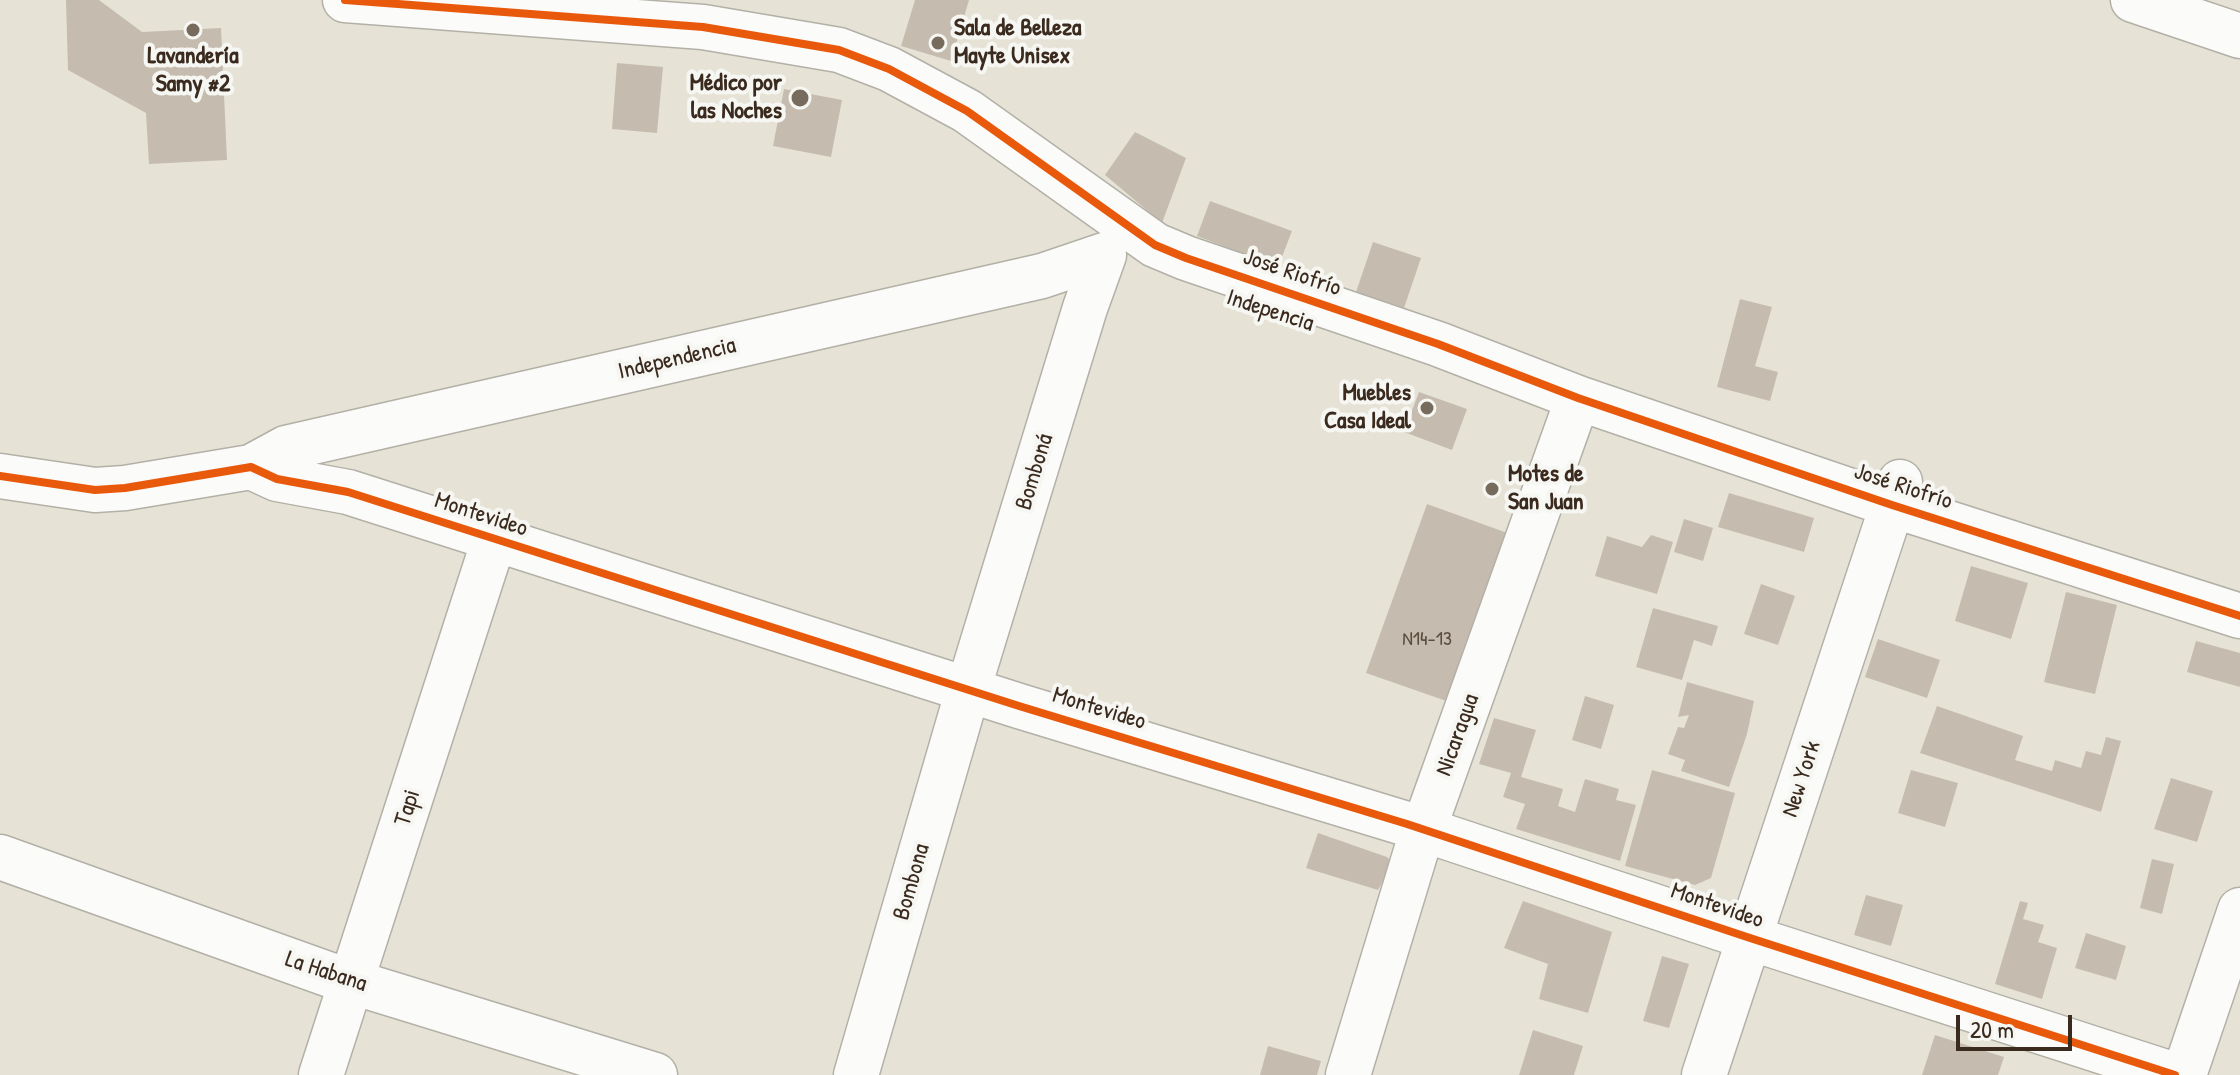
<!DOCTYPE html>
<meta charset="utf-8">
<style>
body{margin:0}
#map{position:relative;width:2240px;height:1075px;overflow:hidden;background:#e6e3d6;font-family:"Patrick Hand",sans-serif}
canvas{display:block}
.scale{position:absolute;left:1956px;top:1015px;width:116px;height:36px;box-sizing:border-box;border:4px solid #3b2a1e;border-top:0;padding-left:10px;font-size:24px;line-height:28px;white-space:nowrap;color:#3b2a1e;-webkit-text-stroke:6px #f6f6f2;paint-order:stroke}
</style>
<div id="map">
<canvas width="2240" height="1075"></canvas>
<div class="scale">20 m</div>
</div>
<script>
const ctx = document.querySelector('canvas').getContext('2d');
ctx.lineJoin = 'round';
function paint(path, color) { ctx.fillStyle = color; ctx.fill(path, 'evenodd'); }
function stroke(path, color, width, dash) { ctx.strokeStyle = color; ctx.lineWidth = width; ctx.lineCap = dash ? 'butt' : 'round'; ctx.setLineDash(dash || []); ctx.stroke(path); }
function drawText(font, color, halo, rows, align = 'center') {
  ctx.font = font + ' "Patrick Hand",sans-serif'; ctx.lineWidth = 8; ctx.setLineDash([]); ctx.textBaseline = 'middle'; ctx.strokeStyle = halo; ctx.fillStyle = color; for (const [text, x, y, turn = 0] of rows) {
    ctx.save(); ctx.translate(x, y); ctx.rotate((+turn || 0) * Math.PI / 180); ctx.textAlign = isNaN(turn) ? turn : align; if (halo) ctx.strokeText(text, 0, 0); ctx.fillText(text, 0, 0); ctx.restore();
  }
}
const building = new Path2D(`
 M 66,0 L 99,0 L 142,32 L 221,28 L 227,160 L 149,164 L 146,113 L 68,70 Z
 M 915,0 L 969,0 L 951,61 L 901,46 Z
 M 617,63 L 663,67 L 657,133 L 612,129 Z
 M 784,89 L 842,100 L 831,157 L 773,146 Z
 M 1135,132 L 1186,158 L 1162,223 L 1105,175 Z
 M 1210,201 L 1292,231 L 1278,267 L 1197,236 Z
 M 1373,242 L 1421,258 L 1404,308 L 1356,292 Z
 M 1740,299 L 1772,307 L 1755,366 L 1778,372 L 1770,401 L 1717,387 Z
 M 1419,392 L 1467,409 L 1452,450 L 1404,432 Z
 M 1729,493 L 1814,518 L 1804,552 L 1718,527 Z
 M 1427,504 L 1513,535 L 1452,703 L 1366,673 Z
 M 1684,519 L 1713,528 L 1703,561 L 1674,552 Z
 M 1651,535 L 1673,542 L 1657,594 L 1595,576 L 1607,536 L 1642,547 Z
 M 1971,566 L 2028,583 L 2011,639 L 1955,621 Z
 M 1761,584 L 1795,596 L 1778,645 L 1744,634 Z
 M 2066,592 L 2117,605 L 2095,694 L 2044,682 Z
 M 1653,608 L 1718,626 L 1712,646 L 1694,640 L 1682,680 L 1636,667 Z
 M 1878,639 L 1940,660 L 1927,698 L 1865,677 Z
 M 2196,641 L 2240,653 L 2240,687 L 2187,672 Z
 M 1687,682 L 1754,701 L 1747,734 L 1729,787 L 1681,771 L 1685,760 L 1668,754 L 1678,727 L 1684,728 L 1689,715 L 1678,717 Z
 M 1585,696 L 1614,705 L 1601,749 L 1572,740 Z
 M 1937,706 L 2023,736 L 2015,760 L 2052,771 L 2055,760 L 2081,768 L 2086,751 L 2101,755 L 2106,737 L 2121,741 L 2101,812 L 1920,753 Z
 M 1494,718 L 1536,730 L 1521,777 L 1563,789 L 1558,806 L 1575,812 L 1585,779 L 1619,789 L 1616,800 L 1636,805 L 1620,861 L 1516,829 L 1525,804 L 1503,797 L 1511,773 L 1479,764 Z
 M 1652,770 L 1735,793 L 1711,878 L 1695,885 L 1625,866 Z
 M 1911,770 L 1958,783 L 1945,827 L 1898,813 Z
 M 2171,778 L 2213,791 L 2197,842 L 2154,829 Z
 M 1318,833 L 1387,857 L 1393,863 L 1378,890 L 1306,868 Z
 M 2152,859 L 2174,864 L 2162,914 L 2140,908 Z
 M 1866,895 L 1903,905 L 1891,946 L 1854,935 Z
 M 1523,901 L 1612,932 L 1588,1013 L 1539,999 L 1548,964 L 1504,948 Z
 M 2020,901 L 2028,903 L 2023,919 L 2044,925 L 2038,942 L 2057,948 L 2042,999 L 1995,984 Z
 M 2086,933 L 2126,946 L 2116,980 L 2075,968 Z
 M 1662,956 L 1689,964 L 1669,1028 L 1643,1021 Z
 M 1533,1030 L 1583,1046 L 1574,1075 L 1519,1075 Z
 M 1935,1035 L 2004,1057 L 1998,1075 L 1922,1075 Z
 M 1268,1046 L 1321,1061 L 1317,1075 L 1260,1075 Z`);
const minor = new Path2D(`
 M 345,0 L 703,27 L 839,50 L 889,69 L 967,111 L 1155,245 L 1186,258 L 1438,344 L 1578,398 L 1892,505 L 2240,616
 M 2133,0 L 2240,36
 M 251,467 L 286,448 L 1042,276 L 1104,255
 M 0,476 L 95,490 L 125,488 L 251,467 L 277,479 L 348,492 L 1019,706 L 1407,824 L 1750,938 L 2175,1075
 M 0,857 L 333,976 L 655,1075
 M 321,1075 L 494,540
 M 856,1075 L 968,690 L 1085,308 L 1104,255
 M 1348,1075 L 1417,848 L 1578,398
 M 1704,1075 L 1900,482
 M 2184,1075 L 2240,910`);
const cycleway = new Path2D(`
 M 345,0 L 703,27 L 839,50 L 889,69 L 967,111 L 1155,245 L 1186,258 L 1438,344 L 1578,398 L 1892,505 L 2240,616
 M 0,476 L 95,490 L 125,488 L 251,467 L 277,479 L 348,492 L 1019,706 L 1407,824 L 1750,938 L 2175,1075`);
const markers = [
 [193,30,8,"#776b5e"],
 [938,43,8,"#776b5e"],
 [800,98,10,"#776b5e"],
 [1427,408,8,"#776b5e"],
 [1492,489,8,"#776b5e"]
];
const numberNames = [
 ["N14-13",1427,640]
];
const poiNames = [
 ["Sala de Belleza",954,29],
 ["Mayte Unisex",954,57],
 ["Lavandería",193,57,"center"],
 ["Samy #2",193,85,"center"],
 ["Médico por",782,84,"right"],
 ["las Noches",782,112,"right"],
 ["Muebles",1411,394,"right"],
 ["Casa Ideal",1411,422,"right"],
 ["Motes de",1508,475],
 ["San Juan",1508,503]
];
const streetNames = [
 ["José Riofrío",1292,273,19],
 ["Indepencia",1270,311,18],
 ["Independencia",677,359,-13],
 ["Bomboná",1035,472,-73],
 ["José Riofrío",1903,487,18],
 ["Montevideo",481,515,18],
 ["Montevideo",1099,709,17],
 ["Nicaragua",1458,735,-70],
 ["New York",1802,779,-72],
 ["Tapi",408,808,-72],
 ["Bombona",912,882,-74],
 ["Montevideo",1717,906,19],
 ["La Habana",326,972,18]
];
paint(building, '#c5bcaf');
stroke(minor, '#b3b0a7', 47);
stroke(minor, '#fbfbf9', 44);
stroke(cycleway, '#e8590c', 8);
for (const [x, y, r, color] of markers) { const dot = new Path2D(); dot.arc(x, y, r, 0, 2 * Math.PI); ctx.fillStyle = color; ctx.fill(dot); stroke(dot, '#f6f6f2', 3); }
drawText('20px', '#5e4e42', null, numberNames);
drawText('bold 24px', '#3b2a1e', '#f6f6f2', poiNames, 'left');
drawText('24px', '#3b2a1e', '#f6f6f2', streetNames);
</script>
